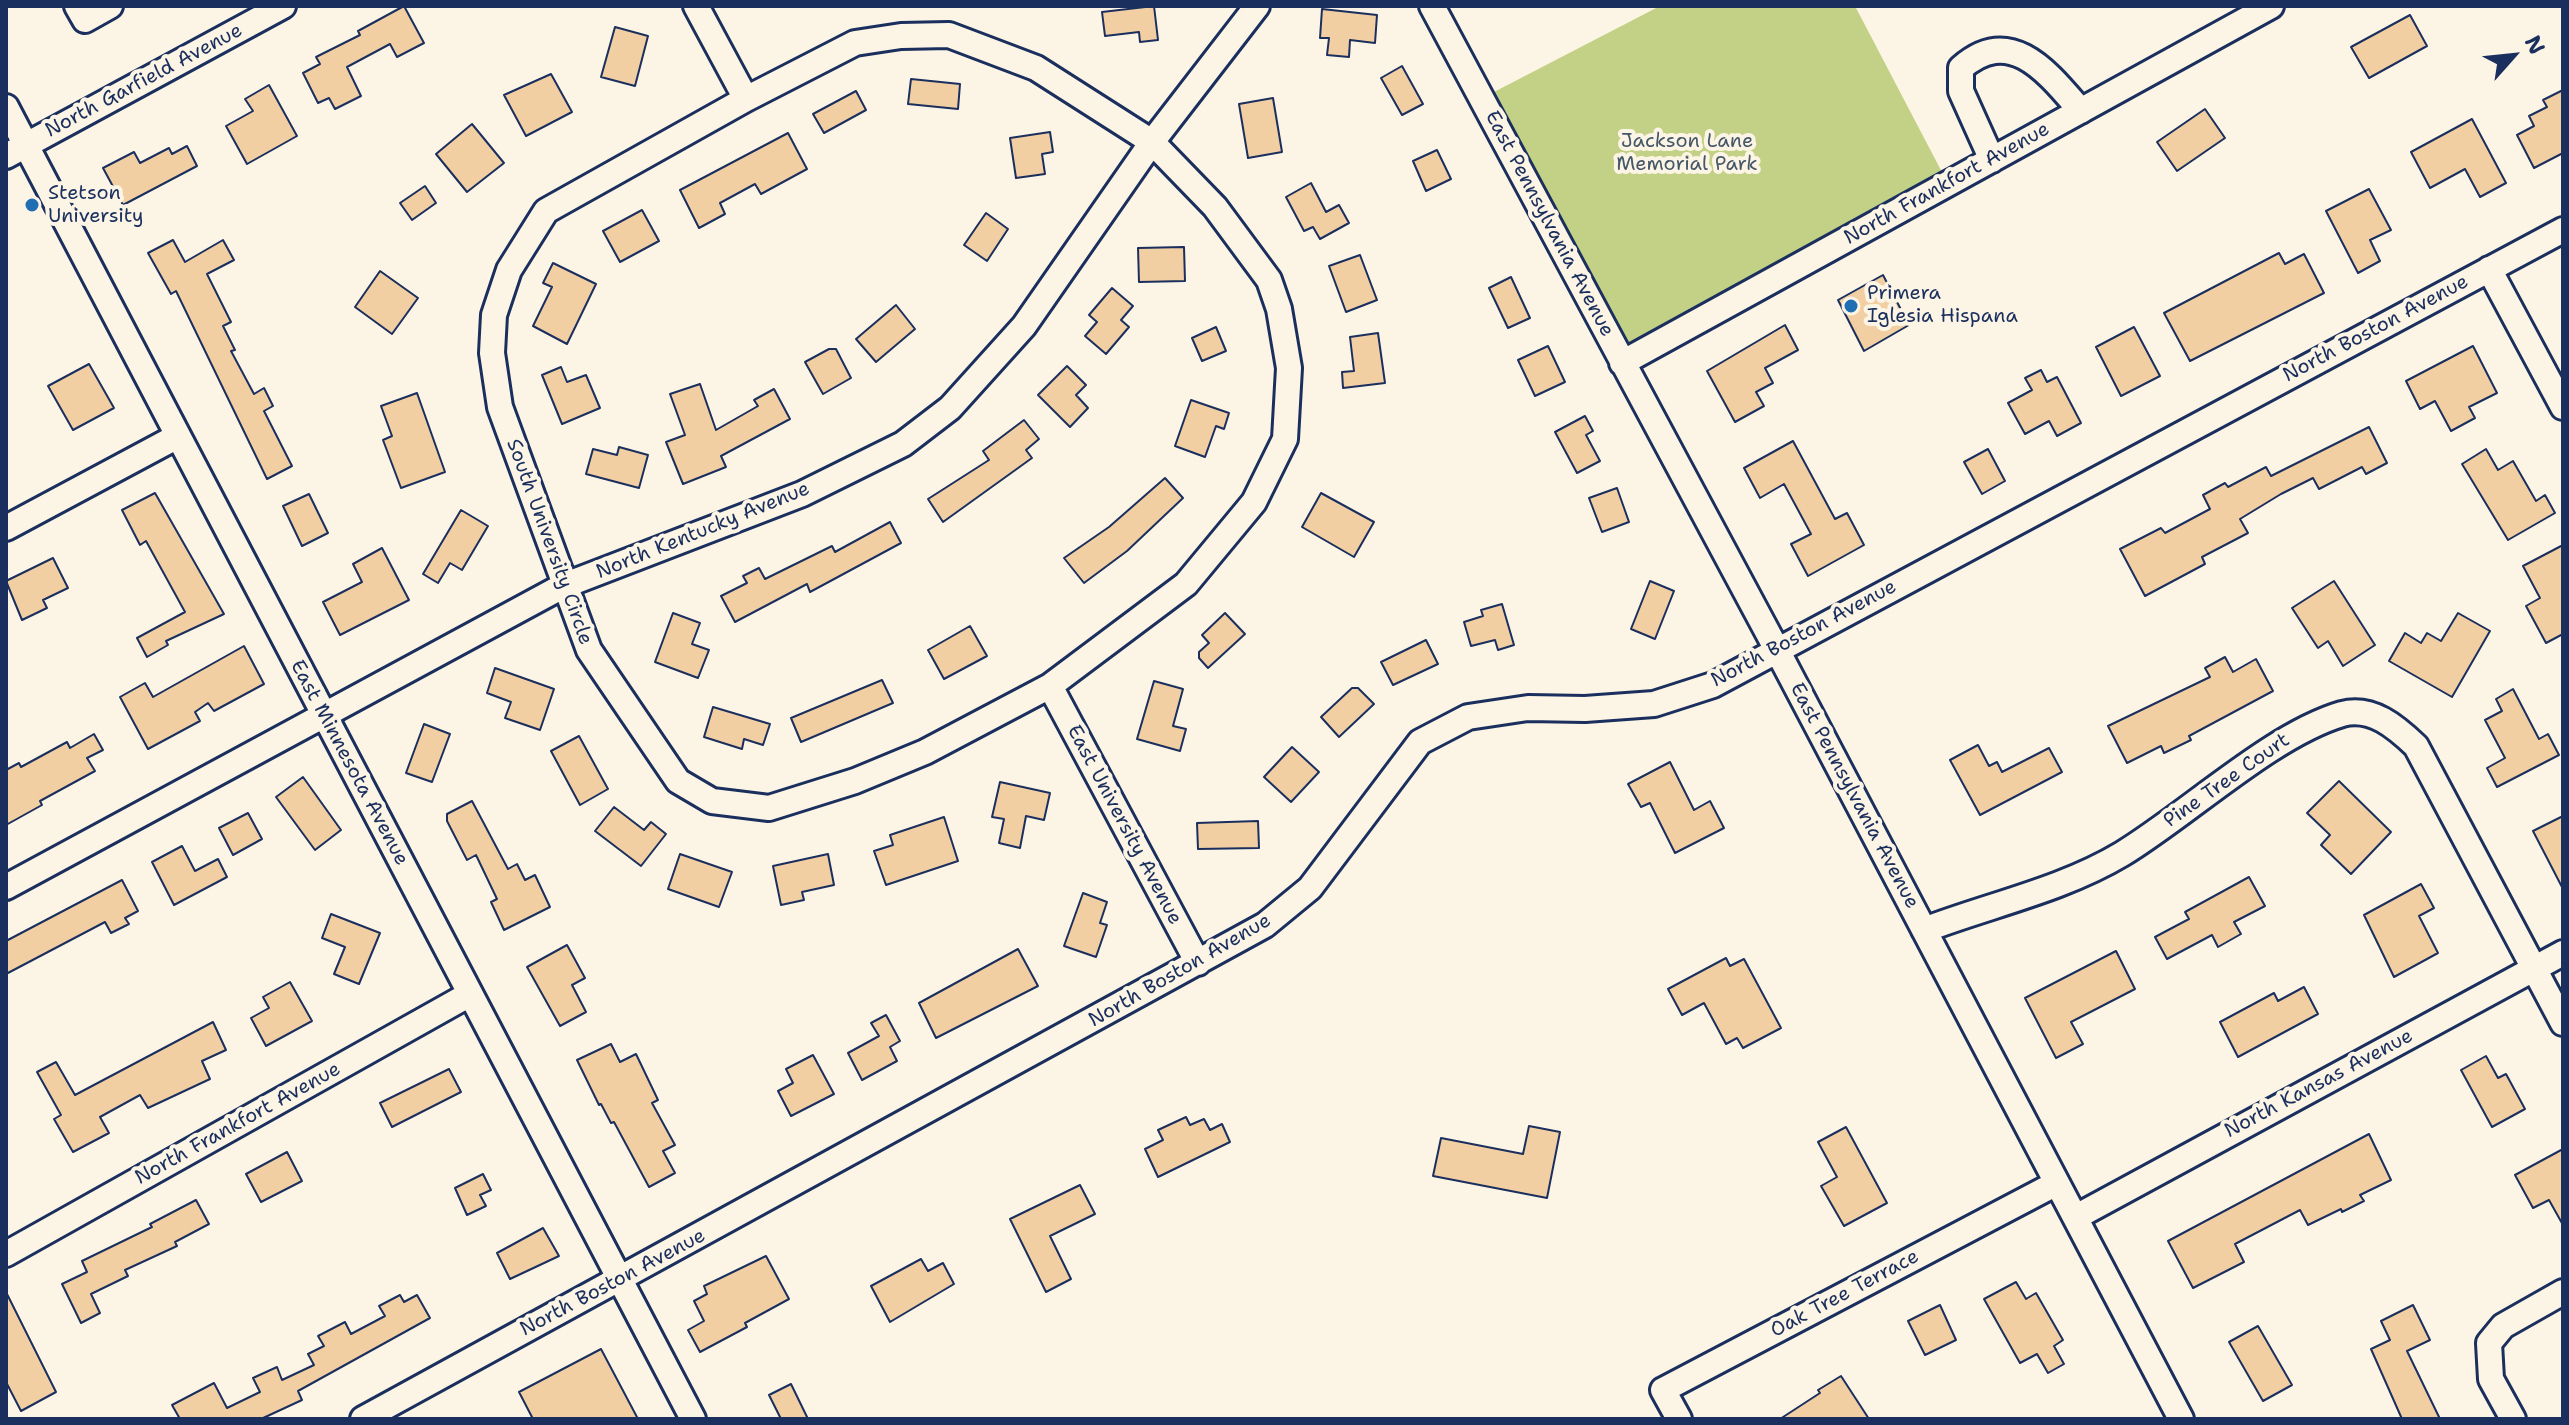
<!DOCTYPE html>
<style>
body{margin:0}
#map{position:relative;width:2569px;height:1425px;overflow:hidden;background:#fcf5e5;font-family:"Shantell Sans",sans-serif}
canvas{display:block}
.frame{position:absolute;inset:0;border:8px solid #1b2f5e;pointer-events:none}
.north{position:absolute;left:2473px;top:16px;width:80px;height:80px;-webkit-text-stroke:6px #fcf5e5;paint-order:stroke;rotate:63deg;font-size:22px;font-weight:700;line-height:32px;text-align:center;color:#1b2f5e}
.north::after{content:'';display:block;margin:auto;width:28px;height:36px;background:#1b2f5e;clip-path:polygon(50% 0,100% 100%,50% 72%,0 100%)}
</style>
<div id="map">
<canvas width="2569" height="1425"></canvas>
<div class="frame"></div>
<div class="north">N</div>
</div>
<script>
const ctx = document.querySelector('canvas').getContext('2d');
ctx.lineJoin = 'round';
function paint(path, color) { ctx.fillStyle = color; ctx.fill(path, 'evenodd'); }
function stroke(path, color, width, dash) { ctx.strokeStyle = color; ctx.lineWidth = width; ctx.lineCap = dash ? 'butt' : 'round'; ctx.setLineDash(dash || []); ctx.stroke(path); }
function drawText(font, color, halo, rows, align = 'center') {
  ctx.font = font + ' "Shantell Sans",sans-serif'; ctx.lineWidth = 8; ctx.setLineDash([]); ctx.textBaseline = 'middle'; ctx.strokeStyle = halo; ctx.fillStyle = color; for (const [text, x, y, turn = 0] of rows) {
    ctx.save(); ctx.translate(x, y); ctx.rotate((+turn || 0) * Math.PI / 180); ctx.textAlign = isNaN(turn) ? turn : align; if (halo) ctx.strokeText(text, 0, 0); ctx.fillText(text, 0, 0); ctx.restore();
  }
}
const green = new Path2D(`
 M 1660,6 L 1855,6 L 1944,176 L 1636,344 L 1619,341 L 1492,93 Z`);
const building = new Path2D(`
 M 404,6 L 424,43 L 397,57 L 390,44 L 347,67 L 361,96 L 335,109 L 329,98 L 318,103 L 303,73 L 320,64 L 316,57 L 360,35 L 358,31 Z
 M 1154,6 L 1158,40 L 1140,42 L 1139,32 L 1105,36 L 1102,12 Z
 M 1322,9 L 1377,15 L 1375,43 L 1350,40 L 1349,57 L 1327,55 L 1329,38 L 1320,38 Z
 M 2410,15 L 2427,46 L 2369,78 L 2351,47 Z
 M 615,27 L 648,36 L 635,86 L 601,77 Z
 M 1402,66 L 1423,104 L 1402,115 L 1381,78 Z
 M 551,74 L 572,112 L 526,136 L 504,95 Z
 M 911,79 L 960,84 L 958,109 L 908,104 Z
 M 269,85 L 297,136 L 247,164 L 226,126 L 253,111 L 245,99 Z
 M 2563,90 L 2563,153 L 2534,168 L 2517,135 L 2534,126 L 2529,116 L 2547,107 L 2543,100 Z
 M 856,91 L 866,110 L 824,133 L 813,114 Z
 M 1273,98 L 1282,152 L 1248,158 L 1239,104 Z
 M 2205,109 L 2225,138 L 2177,171 L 2157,142 Z
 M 2472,119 L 2506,183 L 2480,197 L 2465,169 L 2430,188 L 2411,152 Z
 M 472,124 L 504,163 L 467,192 L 436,154 Z
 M 1050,132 L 1053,152 L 1042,154 L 1045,174 L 1016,178 L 1010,138 Z
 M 788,133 L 807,169 L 761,194 L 755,184 L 720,203 L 725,214 L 699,228 L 680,190 Z
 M 187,146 L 197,166 L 123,205 L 103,168 L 134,152 L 140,163 L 169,148 L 172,154 Z
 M 1437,150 L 1451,179 L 1426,191 L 1413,161 Z
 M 1311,183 L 1326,212 L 1339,205 L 1349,223 L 1320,239 L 1313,227 L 1304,231 L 1286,197 Z
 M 425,186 L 436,203 L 412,220 L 400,203 Z
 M 2369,189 L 2391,230 L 2370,240 L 2380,261 L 2358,273 L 2326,211 Z
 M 642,210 L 659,241 L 620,262 L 603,231 Z
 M 986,213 L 1008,229 L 987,261 L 964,245 Z
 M 173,240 L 185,262 L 223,240 L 234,260 L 207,274 L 231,322 L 223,326 L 235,350 L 231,351 L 254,394 L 264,388 L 273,406 L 264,411 L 292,466 L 267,479 L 176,291 L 171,294 L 148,253 Z
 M 1184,247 L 1185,281 L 1139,282 L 1138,248 Z
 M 2279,253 L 2285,264 L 2304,254 L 2324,293 L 2190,361 L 2164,313 Z
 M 1360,255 L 1377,300 L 1346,312 L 1329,266 Z
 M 553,263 L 596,284 L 567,344 L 533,326 L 552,287 L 543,283 Z
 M 380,271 L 418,298 L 392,334 L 355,307 Z
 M 1883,275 L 1909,325 L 1864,351 L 1838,300 Z
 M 1511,277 L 1530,318 L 1508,328 L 1489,288 Z
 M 1112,288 L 1133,306 L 1121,320 L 1129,327 L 1106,354 L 1085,336 L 1097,322 L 1089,315 Z
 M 896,305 L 915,329 L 876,362 L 856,339 Z
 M 1785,325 L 1798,350 L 1765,368 L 1773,383 L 1756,392 L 1764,406 L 1735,422 L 1707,371 Z
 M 1216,327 L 1226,351 L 1202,361 L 1192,338 Z
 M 2134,327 L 2160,376 L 2121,396 L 2096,347 Z
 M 1378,333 L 1385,383 L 1343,388 L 1342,372 L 1354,371 L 1350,337 Z
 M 1548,346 L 1565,382 L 1535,396 L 1518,360 Z
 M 2473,346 L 2497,393 L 2469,407 L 2475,418 L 2451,431 L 2435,401 L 2420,409 L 2406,381 Z
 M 829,349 L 836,349 L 851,378 L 823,394 L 805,362 Z
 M 89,364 L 114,408 L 73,430 L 48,386 Z
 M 1067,366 L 1086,385 L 1076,395 L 1088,408 L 1070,427 L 1038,395 Z
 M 561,367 L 567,382 L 586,375 L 600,408 L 562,424 L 542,375 Z
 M 2041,370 L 2047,382 L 2057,377 L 2081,423 L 2057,436 L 2049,421 L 2025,434 L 2008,403 L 2032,390 L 2025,378 Z
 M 700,384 L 716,430 L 758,406 L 754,400 L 774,389 L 790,419 L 721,456 L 726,467 L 683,484 L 666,442 L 685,435 L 670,394 Z
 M 417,393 L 445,472 L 401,488 L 383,440 L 392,436 L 381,406 Z
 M 1191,400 L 1229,413 L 1224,429 L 1216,426 L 1205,457 L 1175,446 Z
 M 1585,416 L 1593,431 L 1586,435 L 1600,461 L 1577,473 L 1555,432 Z
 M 1024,420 L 1039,439 L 1026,450 L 1032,458 L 943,522 L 928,499 L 989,460 L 983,451 Z
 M 2369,427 L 2387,463 L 2366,474 L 2362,467 L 2319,489 L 2313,478 L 2281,494 L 2240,519 L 2248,533 L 2202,557 L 2205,564 L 2145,596 L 2120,549 L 2161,528 L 2165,533 L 2210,509 L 2203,495 L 2225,483 L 2228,487 L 2266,467 L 2271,476 Z
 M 1793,441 L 1835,519 L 1847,513 L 1864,545 L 1808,576 L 1791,544 L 1811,534 L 1784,484 L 1760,498 L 1744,468 Z
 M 619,447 L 648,455 L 639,488 L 586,474 L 593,449 L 617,455 Z
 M 1988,449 L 2005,481 L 1982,494 L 1964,462 Z
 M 2486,449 L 2498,470 L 2513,461 L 2536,501 L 2545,495 L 2555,513 L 2508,540 L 2462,464 Z
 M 1165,478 L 1183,498 L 1127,551 L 1084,583 L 1064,558 L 1109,527 Z
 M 1617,488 L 1629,522 L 1602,532 L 1589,498 Z
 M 155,493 L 224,614 L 166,641 L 168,645 L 147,657 L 137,638 L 185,612 L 146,541 L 140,545 L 122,510 Z
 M 1321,493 L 1374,522 L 1354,557 L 1302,527 Z
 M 309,494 L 328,533 L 302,546 L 283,506 Z
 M 461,510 L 488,526 L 462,570 L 450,563 L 438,583 L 423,574 Z
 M 890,522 L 901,543 L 810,592 L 807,584 L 735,622 L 721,596 L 747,583 L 743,576 L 759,568 L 765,579 L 832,546 L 835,552 Z
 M 2563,545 L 2563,634 L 2546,643 L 2526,606 L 2540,598 L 2523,566 Z
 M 382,548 L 409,600 L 340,635 L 323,602 L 362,582 L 353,564 Z
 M 53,558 L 68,588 L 43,600 L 47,608 L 22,620 L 6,581 Z
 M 1650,581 L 1674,591 L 1655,639 L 1631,629 Z
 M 2334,581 L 2375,645 L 2343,666 L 2328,641 L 2318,648 L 2292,608 Z
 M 1502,604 L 1514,645 L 1498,650 L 1495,640 L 1471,646 L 1464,622 L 1483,616 L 1481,610 Z
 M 673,613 L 700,623 L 692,644 L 709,650 L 698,678 L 655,662 Z
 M 1225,613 L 1245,634 L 1208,668 L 1199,658 L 1199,652 L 1209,643 L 1202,635 Z
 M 2458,613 L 2490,631 L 2452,697 L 2389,661 L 2405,633 L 2421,643 L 2427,633 L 2441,641 Z
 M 970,626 L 987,656 L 944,679 L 928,650 Z
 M 1426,640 L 1438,664 L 1393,685 L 1381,662 Z
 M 244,646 L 264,684 L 214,711 L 208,703 L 195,712 L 200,721 L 148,749 L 120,697 L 145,683 L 153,697 Z
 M 2225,657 L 2233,672 L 2256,659 L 2273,691 L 2189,736 L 2191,740 L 2164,753 L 2161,746 L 2127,763 L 2108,726 L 2210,677 L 2205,668 Z
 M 495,668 L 554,689 L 540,730 L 505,718 L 511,702 L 487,693 Z
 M 882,680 L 893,703 L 801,742 L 791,718 Z
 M 1154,681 L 1183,689 L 1173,726 L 1186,729 L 1180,751 L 1137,739 Z
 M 1352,688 L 1358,688 L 1374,704 L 1339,737 L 1321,717 Z
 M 2513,689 L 2539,739 L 2548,734 L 2559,755 L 2497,787 L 2487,768 L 2505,758 L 2485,720 L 2502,711 L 2496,699 Z
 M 713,707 L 770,724 L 763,745 L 744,739 L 742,749 L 704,737 Z
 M 424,724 L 450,734 L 432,782 L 406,773 Z
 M 94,734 L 103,750 L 87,758 L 95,771 L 40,801 L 42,805 L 6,825 L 6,770 L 19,763 L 21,767 L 67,742 L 70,748 Z
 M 579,736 L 608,789 L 580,805 L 551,751 Z
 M 1978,745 L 1989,766 L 1997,762 L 2002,772 L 2049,748 L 2062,772 L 1980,815 L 1950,760 Z
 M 1292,747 L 1319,772 L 1291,802 L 1264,777 Z
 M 1670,762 L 1694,810 L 1710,801 L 1724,828 L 1675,853 L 1650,803 L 1641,807 L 1628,784 Z
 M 303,777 L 341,830 L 315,850 L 276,797 Z
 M 2339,781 L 2391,832 L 2351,874 L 2321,845 L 2330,835 L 2307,813 Z
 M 1000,782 L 1050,793 L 1044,820 L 1026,816 L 1020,848 L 999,843 L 1004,819 L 992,817 Z
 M 472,801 L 508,869 L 517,864 L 525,880 L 535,875 L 550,907 L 504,930 L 491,902 L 497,899 L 476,855 L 467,860 L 447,821 L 447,814 Z
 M 614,807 L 644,830 L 651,822 L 666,834 L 641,866 L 595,831 Z
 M 248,813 L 262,839 L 233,855 L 219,828 Z
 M 2563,816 L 2563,889 L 2533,831 Z
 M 944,817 L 958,861 L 886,885 L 874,851 L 893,845 L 890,835 Z
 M 1258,821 L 1259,848 L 1198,849 L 1197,823 Z
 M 182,846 L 195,871 L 218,859 L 227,877 L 174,905 L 152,862 Z
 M 680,854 L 732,872 L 719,907 L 668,889 Z
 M 828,854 L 834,885 L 802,892 L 804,900 L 781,905 L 773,866 Z
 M 2249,877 L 2265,906 L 2234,922 L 2241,934 L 2218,947 L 2212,935 L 2167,959 L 2155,937 L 2189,919 L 2185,912 Z
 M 122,880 L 138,911 L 125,918 L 129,924 L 111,933 L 105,922 L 6,974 L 6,941 Z
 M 2421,884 L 2434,908 L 2419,916 L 2438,953 L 2394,977 L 2364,915 Z
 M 1083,893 L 1107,902 L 1100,923 L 1107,925 L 1096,957 L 1064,946 Z
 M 331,914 L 380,933 L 359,984 L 334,974 L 345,947 L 322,938 Z
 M 567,945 L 585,978 L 572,985 L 586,1012 L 560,1026 L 527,967 Z
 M 1018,949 L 1038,986 L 936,1038 L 919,1003 Z
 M 2116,951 L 2135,989 L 2071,1022 L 2083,1044 L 2056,1058 L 2025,998 Z
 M 1726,958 L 1730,966 L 1744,959 L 1781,1028 L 1743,1048 L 1737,1038 L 1726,1044 L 1704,1003 L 1682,1015 L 1668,989 Z
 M 290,982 L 312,1021 L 266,1046 L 251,1018 L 269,1008 L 263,997 Z
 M 2304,987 L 2318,1014 L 2238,1057 L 2220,1022 L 2274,993 L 2278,1001 Z
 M 886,1015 L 900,1041 L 890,1047 L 897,1061 L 862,1080 L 848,1053 L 879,1036 L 871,1023 Z
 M 213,1022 L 226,1050 L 202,1061 L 210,1079 L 148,1108 L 140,1095 L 100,1117 L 109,1133 L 73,1152 L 54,1119 L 61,1115 L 37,1072 L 56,1062 L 75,1095 Z
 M 611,1044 L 620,1062 L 636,1054 L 658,1100 L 652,1103 L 675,1145 L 663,1151 L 675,1173 L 649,1187 L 614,1122 L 611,1123 L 601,1104 L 599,1105 L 577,1060 Z
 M 813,1055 L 834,1094 L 791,1116 L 778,1091 L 793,1083 L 786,1069 Z
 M 2486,1056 L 2498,1078 L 2506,1074 L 2525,1109 L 2492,1127 L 2461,1070 Z
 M 449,1069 L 461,1092 L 392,1127 L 380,1103 Z
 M 1186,1117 L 1190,1125 L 1204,1119 L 1210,1130 L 1222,1124 L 1230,1142 L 1158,1177 L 1145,1149 L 1163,1140 L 1158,1130 Z
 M 1529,1126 L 1560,1132 L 1547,1198 L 1433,1176 L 1441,1138 L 1523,1154 Z
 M 1846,1127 L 1887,1203 L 1844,1226 L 1821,1186 L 1837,1177 L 1818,1142 Z
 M 2369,1134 L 2391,1180 L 2360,1195 L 2364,1201 L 2342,1212 L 2341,1209 L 2308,1225 L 2300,1210 L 2235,1244 L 2244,1262 L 2193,1288 L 2168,1241 Z
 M 2563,1149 L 2563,1225 L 2549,1200 L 2533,1208 L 2515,1175 Z
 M 287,1152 L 302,1181 L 261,1202 L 246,1174 Z
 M 483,1174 L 491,1190 L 480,1195 L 486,1206 L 467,1215 L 455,1188 Z
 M 1080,1185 L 1095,1214 L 1050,1236 L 1071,1279 L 1046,1292 L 1010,1219 Z
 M 196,1200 L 209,1224 L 175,1242 L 177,1246 L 125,1270 L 128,1276 L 91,1294 L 100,1313 L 81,1323 L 62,1284 L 87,1272 L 82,1261 L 152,1227 L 150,1224 Z
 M 543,1228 L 559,1256 L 510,1279 L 497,1253 Z
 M 766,1256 L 789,1299 L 745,1323 L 747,1327 L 700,1352 L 688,1330 L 704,1321 L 694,1301 L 707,1294 L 704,1286 Z
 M 921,1259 L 928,1271 L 943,1263 L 954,1284 L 890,1322 L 871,1286 Z
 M 2016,1282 L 2026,1299 L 2036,1293 L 2063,1340 L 2054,1346 L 2064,1364 L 2048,1373 L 2037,1354 L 2020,1363 L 1984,1299 Z
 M 6,1292 L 56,1392 L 21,1411 L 6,1382 Z
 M 400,1295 L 404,1302 L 417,1295 L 430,1318 L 298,1391 L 302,1400 L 261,1419 L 180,1419 L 172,1405 L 214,1383 L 227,1408 L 260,1392 L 253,1378 L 277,1367 L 282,1380 L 314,1365 L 308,1354 L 324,1346 L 318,1336 L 345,1322 L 351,1334 L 385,1316 L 379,1306 Z
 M 1940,1305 L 1956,1340 L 1925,1355 L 1908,1321 Z
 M 2413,1305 L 2430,1340 L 2407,1351 L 2440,1419 L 2402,1419 L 2371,1349 L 2390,1340 L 2381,1321 Z
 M 2258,1326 L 2292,1385 L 2263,1401 L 2229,1342 Z
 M 601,1349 L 638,1419 L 533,1419 L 519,1392 Z
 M 1841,1376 L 1869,1419 L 1780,1419 L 1820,1393 L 1818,1390 Z
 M 791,1384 L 808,1419 L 781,1419 L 769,1395 Z`);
const minor = new Path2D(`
 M 77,6 L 85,20 L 110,6
 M 696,6 L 746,99
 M 1432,6 L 1776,648 L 2181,1419
 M 949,35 L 1036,68 L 1152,142 L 1215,207 L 1269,280 L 1279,309 L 1289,368 L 1285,439 L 1254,502 L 1186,584 L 1050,686 L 925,752 L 855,781 L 769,808 L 712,801 L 678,781 L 589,650 L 500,407 L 492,353 L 494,315 L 509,270 L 546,211 L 746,99 L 855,43 L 901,36 Z
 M 6,107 L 693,1419
 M 6,156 L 283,6
 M 1992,160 L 1961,91 L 1961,68 C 2011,24 2048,73 2081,111
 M 2489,269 L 2563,407
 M 1622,363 L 2271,6
 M 6,528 L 178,436
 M 1050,686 L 1198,963
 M 6,887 L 563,586 L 802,494 L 903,444 L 950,408 L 1024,326 L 1152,142 L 1257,6
 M 1924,930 C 1989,905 2062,890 2122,854 C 2188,814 2271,735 2342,714 C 2372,706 2396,727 2416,746 L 2563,1023
 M 2076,1217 L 2563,953
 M 6,1254 L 470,994
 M 363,1419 L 1265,925 L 1310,888 L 1420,742 L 1468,717 L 1528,708 L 1585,709 L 1654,704 L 1713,685 L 2563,230
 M 1679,1419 L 1663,1390 L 2057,1183
 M 2513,1419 L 2491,1379 L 2489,1343 L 2503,1326 L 2563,1292`);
const markers = [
 [32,205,8,"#1f6fb2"],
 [1851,306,8,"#1f6fb2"]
];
const streetNames = [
 ["North Garfield Avenue",144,81,-28],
 ["North Frankfort Avenue",1947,184,-29],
 ["East Pennsylvania Avenue",1549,224,62],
 ["North Boston Avenue",2376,329,-28],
 ["North Kentucky Avenue",703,531,-22],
 ["South University Circle",549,542,70],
 ["North Boston Avenue",1804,634,-28],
 ["East Minnesota Avenue",349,763,62],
 ["Pine Tree Court",2227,781,-35],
 ["East Pennsylvania Avenue",1854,796,62],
 ["East University Avenue",1124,825,62],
 ["North Boston Avenue",1180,971,-30],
 ["North Kansas Avenue",2319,1084,-28],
 ["North Frankfort Avenue",238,1124,-29],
 ["North Boston Avenue",613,1283,-28],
 ["Oak Tree Terrace",1845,1294,-28]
];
const parkNames = [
 ["Jackson Lane",1687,142],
 ["Memorial Park",1687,165]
];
const poiNames = [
 ["Stetson",48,194],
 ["University",48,217],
 ["Primera",1867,294],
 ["Iglesia Hispana",1867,317]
];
paint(green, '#c3d186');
paint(building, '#f2cfa3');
stroke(building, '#1b2f5e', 2);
stroke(minor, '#1b2f5e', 30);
stroke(minor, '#fcf5e5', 24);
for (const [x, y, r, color] of markers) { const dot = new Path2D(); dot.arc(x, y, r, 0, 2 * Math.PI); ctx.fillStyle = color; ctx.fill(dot); stroke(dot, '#fcf5e5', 3); }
drawText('20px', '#1b2f5e', '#fcf5e5', streetNames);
drawText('20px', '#455868', '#fcf5e5', parkNames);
drawText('20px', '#1b2f5e', '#fcf5e5', poiNames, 'left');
</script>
